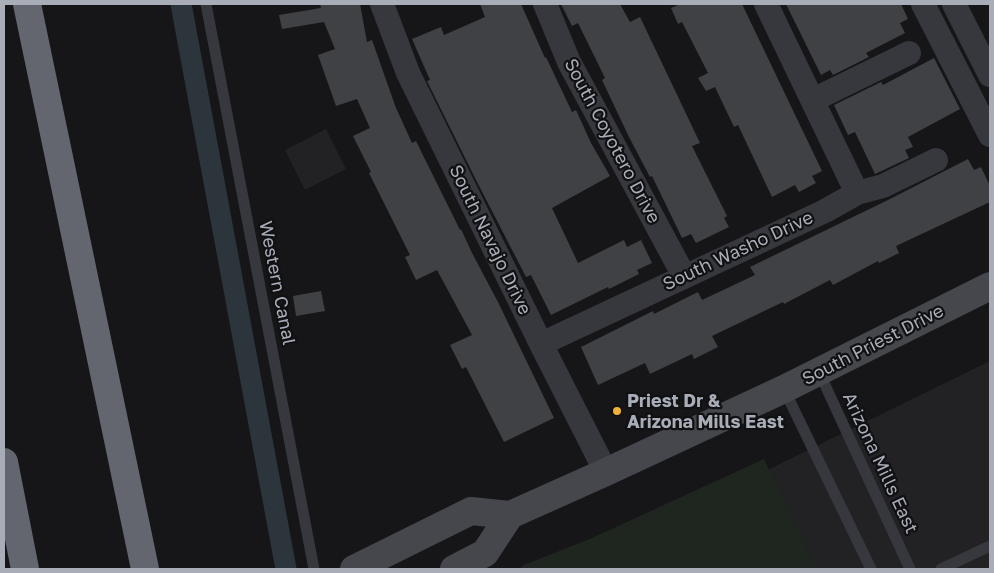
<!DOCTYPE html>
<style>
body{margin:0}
#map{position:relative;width:994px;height:573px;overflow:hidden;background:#161618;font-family:"Golos Text",sans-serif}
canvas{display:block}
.frame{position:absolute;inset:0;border:5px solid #a8adb8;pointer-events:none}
</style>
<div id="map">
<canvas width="994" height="573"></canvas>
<div class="frame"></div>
</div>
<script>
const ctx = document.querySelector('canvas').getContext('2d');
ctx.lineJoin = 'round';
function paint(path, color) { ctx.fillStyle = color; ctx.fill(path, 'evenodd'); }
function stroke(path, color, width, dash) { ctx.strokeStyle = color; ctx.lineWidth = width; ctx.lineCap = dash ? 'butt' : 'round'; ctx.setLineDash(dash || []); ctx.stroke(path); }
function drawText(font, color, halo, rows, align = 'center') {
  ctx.font = font + ' "Golos Text",sans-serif'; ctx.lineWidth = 4.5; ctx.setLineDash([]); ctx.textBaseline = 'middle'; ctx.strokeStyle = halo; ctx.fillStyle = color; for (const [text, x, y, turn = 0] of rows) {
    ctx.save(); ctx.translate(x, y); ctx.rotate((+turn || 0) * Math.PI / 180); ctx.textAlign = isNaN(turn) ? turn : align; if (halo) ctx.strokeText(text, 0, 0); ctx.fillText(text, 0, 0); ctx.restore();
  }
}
const built = new Path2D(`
 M 326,129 L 346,169 L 305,190 L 285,150 Z
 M 990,361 L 990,569 L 565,569 Z`);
const green = new Path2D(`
 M 764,459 L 816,569 L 519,569 L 524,565 L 592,538 Z`);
const canal = new Path2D(`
 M 181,4 L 286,569`);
const building = new Path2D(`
 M 320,4 L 360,4 L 367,42 L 372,40 L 396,108 L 412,143 L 416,141 L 460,230 L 461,229 L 472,253 L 498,302 L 554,418 L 504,442 L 466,367 L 462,369 L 450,345 L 472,335 L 437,270 L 416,280 L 405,257 L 410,255 L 369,173 L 371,172 L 353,136 L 370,128 L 357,99 L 336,106 L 318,55 L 335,49 L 324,22 L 282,29 L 279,15 L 321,8 Z
 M 480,4 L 521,4 L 545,58 L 546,57 L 572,112 L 576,110 L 591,143 L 610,176 L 552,208 L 578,263 L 624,240 L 627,247 L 641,240 L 652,263 L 637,270 L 639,274 L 609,289 L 608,287 L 551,315 L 531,275 L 526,277 L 475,178 L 427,81 L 430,80 L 412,39 L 441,27 L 444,35 L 485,17 Z
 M 561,4 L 620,4 L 630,22 L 640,17 L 700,143 L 692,146 L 727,216 L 724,218 L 729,227 L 696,243 L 691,234 L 682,238 L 652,176 L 650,177 L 629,137 L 602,80 L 605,78 L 578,23 L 572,26 Z
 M 680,4 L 742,4 L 822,171 L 812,176 L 816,183 L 799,192 L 795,185 L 772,197 L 738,125 L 734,127 L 715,87 L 706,91 L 698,78 L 708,73 L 682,22 L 678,24 L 671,8 Z
 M 786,4 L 901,4 L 908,19 L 900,23 L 905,33 L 866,53 L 869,57 L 833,75 L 830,70 L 821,75 Z
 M 934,58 L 960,109 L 908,137 L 913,147 L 905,150 L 909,158 L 875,174 L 855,132 L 848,135 L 834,105 L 881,82 L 883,85 Z
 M 968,159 L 974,170 L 981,167 L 990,186 L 990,202 L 896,246 L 899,253 L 879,263 L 878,261 L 833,285 L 830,280 L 784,304 L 783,302 L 712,336 L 718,347 L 694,359 L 692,354 L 650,374 L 645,363 L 598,385 L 581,347 L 653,311 L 654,314 L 698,292 L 702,300 L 755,275 L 750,267 L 888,200 Z
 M 321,291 L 325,311 L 296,316 L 293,296 Z`);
const service = new Path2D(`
 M 206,4 L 314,569
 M 819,372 L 910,569
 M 784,389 L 871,569
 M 941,569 L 990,546`);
const minor = new Path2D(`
 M 382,4 L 408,73 L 541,344 L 606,472
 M 545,4 L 569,62 L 684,276
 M 766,4 L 857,193
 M 923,4 L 990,135
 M 954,4 L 990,75
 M 813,100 L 909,53
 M 541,344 L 825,211 L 857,193 L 883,186 L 936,160`);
const secondary = new Path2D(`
 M 354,569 L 471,511 L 510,515 L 606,472 L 784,389 L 990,286
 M 454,569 L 485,553 L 510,515`);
const motorway = new Path2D(`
 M 27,4 L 145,569
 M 4,462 L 25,569`);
const markers = [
 [617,411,5,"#f2b134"]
];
const streetNames = [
 ["South Coyotero Drive",612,141,62],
 ["South Navajo Drive",490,240,64],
 ["South Washo Drive",738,251,-25],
 ["Western Canal",277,283,79],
 ["South Priest Drive",873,345,-27],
 ["Arizona Mills East",880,463,65]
];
const poiNames = [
 ["Priest Dr &",627,401],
 ["Arizona Mills East",627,422]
];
paint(built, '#222225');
paint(green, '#1e261f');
stroke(canal, '#2c353c', 21);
paint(building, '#404145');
stroke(service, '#37383d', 11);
stroke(minor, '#37383d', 24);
stroke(secondary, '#45474d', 28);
stroke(motorway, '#63666e', 28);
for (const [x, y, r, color] of markers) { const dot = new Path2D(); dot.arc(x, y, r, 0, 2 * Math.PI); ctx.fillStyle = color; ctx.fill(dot); stroke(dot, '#111113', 2); }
drawText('18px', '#a8adb8', '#111113', streetNames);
drawText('bold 18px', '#a8adb8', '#111113', poiNames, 'left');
</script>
